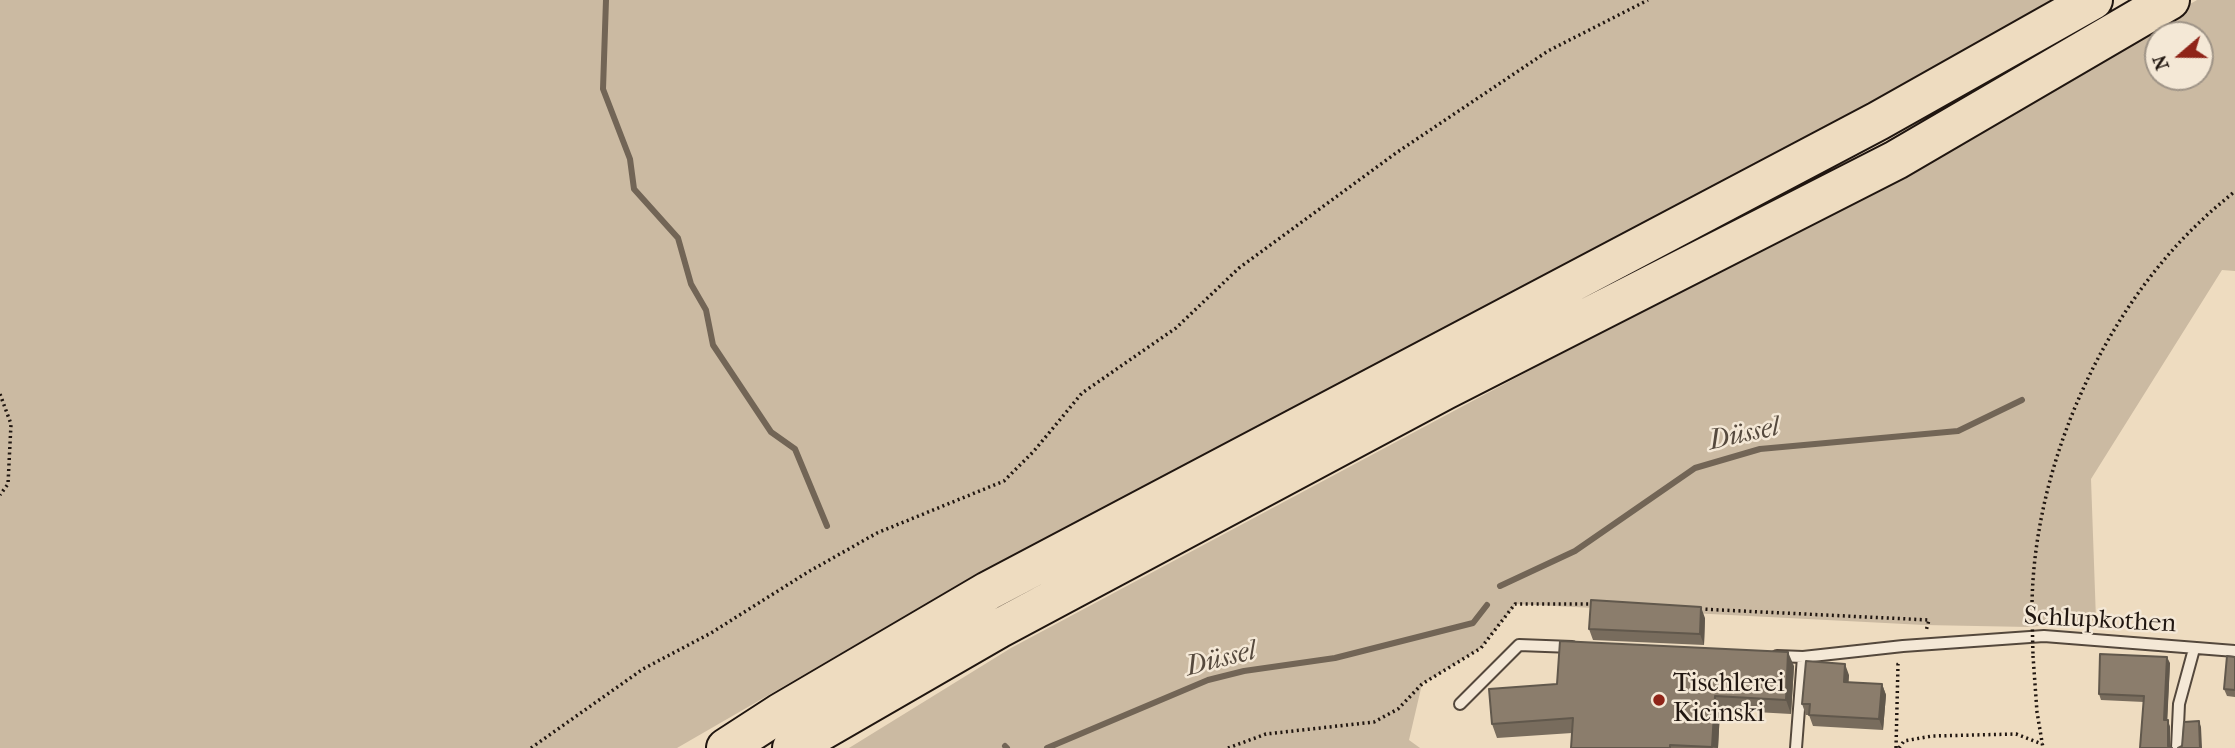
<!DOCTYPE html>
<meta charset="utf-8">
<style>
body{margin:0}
#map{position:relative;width:2235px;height:748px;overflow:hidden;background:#eedcc0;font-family:"IM FELL French Canon",serif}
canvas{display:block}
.north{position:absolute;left:2144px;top:21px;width:70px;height:70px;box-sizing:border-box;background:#f4e8d6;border:2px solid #9f9487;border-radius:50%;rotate:250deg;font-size:19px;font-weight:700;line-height:28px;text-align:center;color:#201610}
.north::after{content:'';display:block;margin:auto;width:24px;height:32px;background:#8f2418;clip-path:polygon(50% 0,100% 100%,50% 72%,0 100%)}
</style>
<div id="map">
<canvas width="2235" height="748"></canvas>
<div class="north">N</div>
</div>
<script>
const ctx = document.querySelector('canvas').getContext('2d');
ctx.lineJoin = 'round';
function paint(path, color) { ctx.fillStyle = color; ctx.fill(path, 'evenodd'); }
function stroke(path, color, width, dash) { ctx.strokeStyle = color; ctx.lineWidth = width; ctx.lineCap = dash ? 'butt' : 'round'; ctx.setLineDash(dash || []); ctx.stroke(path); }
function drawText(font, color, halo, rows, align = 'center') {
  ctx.font = font + ' "IM FELL French Canon",serif'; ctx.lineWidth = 5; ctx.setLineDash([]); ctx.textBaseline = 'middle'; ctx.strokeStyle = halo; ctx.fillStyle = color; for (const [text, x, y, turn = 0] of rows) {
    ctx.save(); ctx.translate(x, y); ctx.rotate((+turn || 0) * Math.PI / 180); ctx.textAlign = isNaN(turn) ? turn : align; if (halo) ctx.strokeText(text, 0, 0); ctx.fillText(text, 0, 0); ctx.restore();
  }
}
const green = new Path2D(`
 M 0,0 L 2058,0 L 1993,39 L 992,566 L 677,748 L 0,748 Z
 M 2197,0 L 2235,0 L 2235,271 L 2222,270 L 2091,479 L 2096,620 L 2029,627 L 1924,625 L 1516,604 L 1481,648 L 1422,684 L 1409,740 L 1420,748 L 849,748 L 1011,648 L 1551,359 L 1779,241 ZM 2158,35 L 2200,35 L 2200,77 L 2158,77 Z`);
const stream = new Path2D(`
 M 606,0 L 603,89 L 630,159 L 634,189 L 678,238 L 691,284 L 706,310 L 713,345 L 771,432 L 795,449 L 827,526
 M 1500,586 L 1575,551 L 1695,468 L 1760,449 L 1958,431 L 2022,400
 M 1005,746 L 1007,748
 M 1047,748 L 1208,680 L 1244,671 L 1335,658 L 1473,623 L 1487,605`);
const path = new Path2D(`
 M 0,394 L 11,424 L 8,484 L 0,495
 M 1700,609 L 1929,620 L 1926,631
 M 2032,613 C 2031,473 2100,314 2203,219 C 2213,209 2224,201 2235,191
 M 2033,656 L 2037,712 L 2043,748
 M 531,748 L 643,669 L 711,633 L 808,572 L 877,533 L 1004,481 L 1034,451 L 1082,393 L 1176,328 L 1239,268 L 1396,153 L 1548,51 L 1648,0
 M 1228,748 L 1266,734 L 1374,722 L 1398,709 L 1422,684 L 1481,648 L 1515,604 L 1594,604
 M 1896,748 L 1898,664 L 1900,662
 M 1899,748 L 1904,741 L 1932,736 L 2016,734 L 2042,744`);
const lane = new Path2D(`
 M 1777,656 L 1803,657 L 1903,646 L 2044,636 L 2235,651
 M 1460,704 L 1519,645 L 1572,647
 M 1796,748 L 1803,657
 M 2177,748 L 2179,704 L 2194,649`);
const highway = new Path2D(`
 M 726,748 L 780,713 L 988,591 L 1878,121 L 2093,0
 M 792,748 L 998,629 L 1445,390 L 1896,160 L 2170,0`);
const pathBridge = new Path2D(`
 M 2032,613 L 2033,656`);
const wall = new Path2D(`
 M 1705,618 L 1704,645 L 1593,640 L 1589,629 Z
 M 2235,657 L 2235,697 L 2227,696 L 2224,689 Z
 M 2170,663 L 2167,720 L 2170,727 L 2170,747 L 2140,748 L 2144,702 L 2101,700 L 2099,694 Z
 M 1794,666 L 1791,714 L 1720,710 L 1718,748 L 1571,748 L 1572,733 L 1497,738 L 1492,724 L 1557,684 Z
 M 1849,675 L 1848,682 L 1882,684 L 1886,695 L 1883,730 L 1813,726 L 1809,715 L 1806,715 L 1802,704 Z`);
const shadedWall = new Path2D(`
 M 1701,607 L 1705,618 L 1704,645 L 1700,634 Z
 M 1788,652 L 1794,666 L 1791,714 L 1786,700 Z
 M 2167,657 L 2170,663 L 2167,726 L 2164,720 Z
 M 1845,664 L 1849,675 L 1848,693 L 1844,682 Z
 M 1882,684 L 1886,695 L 1883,730 L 1879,719 Z
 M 1715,696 L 1720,710 L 1718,748 L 1712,747 Z
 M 2168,720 L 2170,727 L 2170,748 L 2168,746 Z
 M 2199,721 L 2201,727 L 2202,748 L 2200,748 Z`);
const building = new Path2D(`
 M 1591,600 L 1701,607 L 1700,634 L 1589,629 Z
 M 1560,641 L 1788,652 L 1786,700 L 1715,696 L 1712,747 L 1670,745 L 1670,748 L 1571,748 L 1573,718 L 1492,724 L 1489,689 L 1557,684 Z
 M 2100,654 L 2167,657 L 2164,720 L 2168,720 L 2168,746 L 2172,748 L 2140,748 L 2144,696 L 2099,694 Z
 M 2227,656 L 2235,657 L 2235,690 L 2224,689 Z
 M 1806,661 L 1845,664 L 1844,682 L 1882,684 L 1879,719 L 1809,715 L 1810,704 L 1802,704 Z
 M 2199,721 L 2200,748 L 2178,748 L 2182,746 L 2184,722 Z`);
const markers = [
 [1659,700,7,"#8f2418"]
];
const streetNames = [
 ["Schlupkothen",2100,621,3]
];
const poiNames = [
 ["Tischlerei",1673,685],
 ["Kicinski",1673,715]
];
const waterNames = [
 ["Düssel",1744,435,-12],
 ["Düssel",1221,660,-14]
];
paint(green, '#cbbaa2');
stroke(stream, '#726556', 6);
stroke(lane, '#54483c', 14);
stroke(highway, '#201610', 42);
stroke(path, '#201610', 3.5, [2, 3.5]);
stroke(lane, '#f4e8d6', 10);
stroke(highway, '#eedcc0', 38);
stroke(pathBridge, '#201610', 3.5, [2, 3.5]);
paint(wall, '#786c5d');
paint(shadedWall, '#61584c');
paint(building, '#8b7d6c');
stroke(building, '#61584c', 2);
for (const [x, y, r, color] of markers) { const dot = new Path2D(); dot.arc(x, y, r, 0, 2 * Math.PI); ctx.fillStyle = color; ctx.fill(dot); stroke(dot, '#f4e8d6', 2.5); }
drawText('26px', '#201610', '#f4e8d6', streetNames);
drawText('26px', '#201610', '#f4e8d6', poiNames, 'left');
drawText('italic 28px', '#564a3e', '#f4e8d6', waterNames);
</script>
